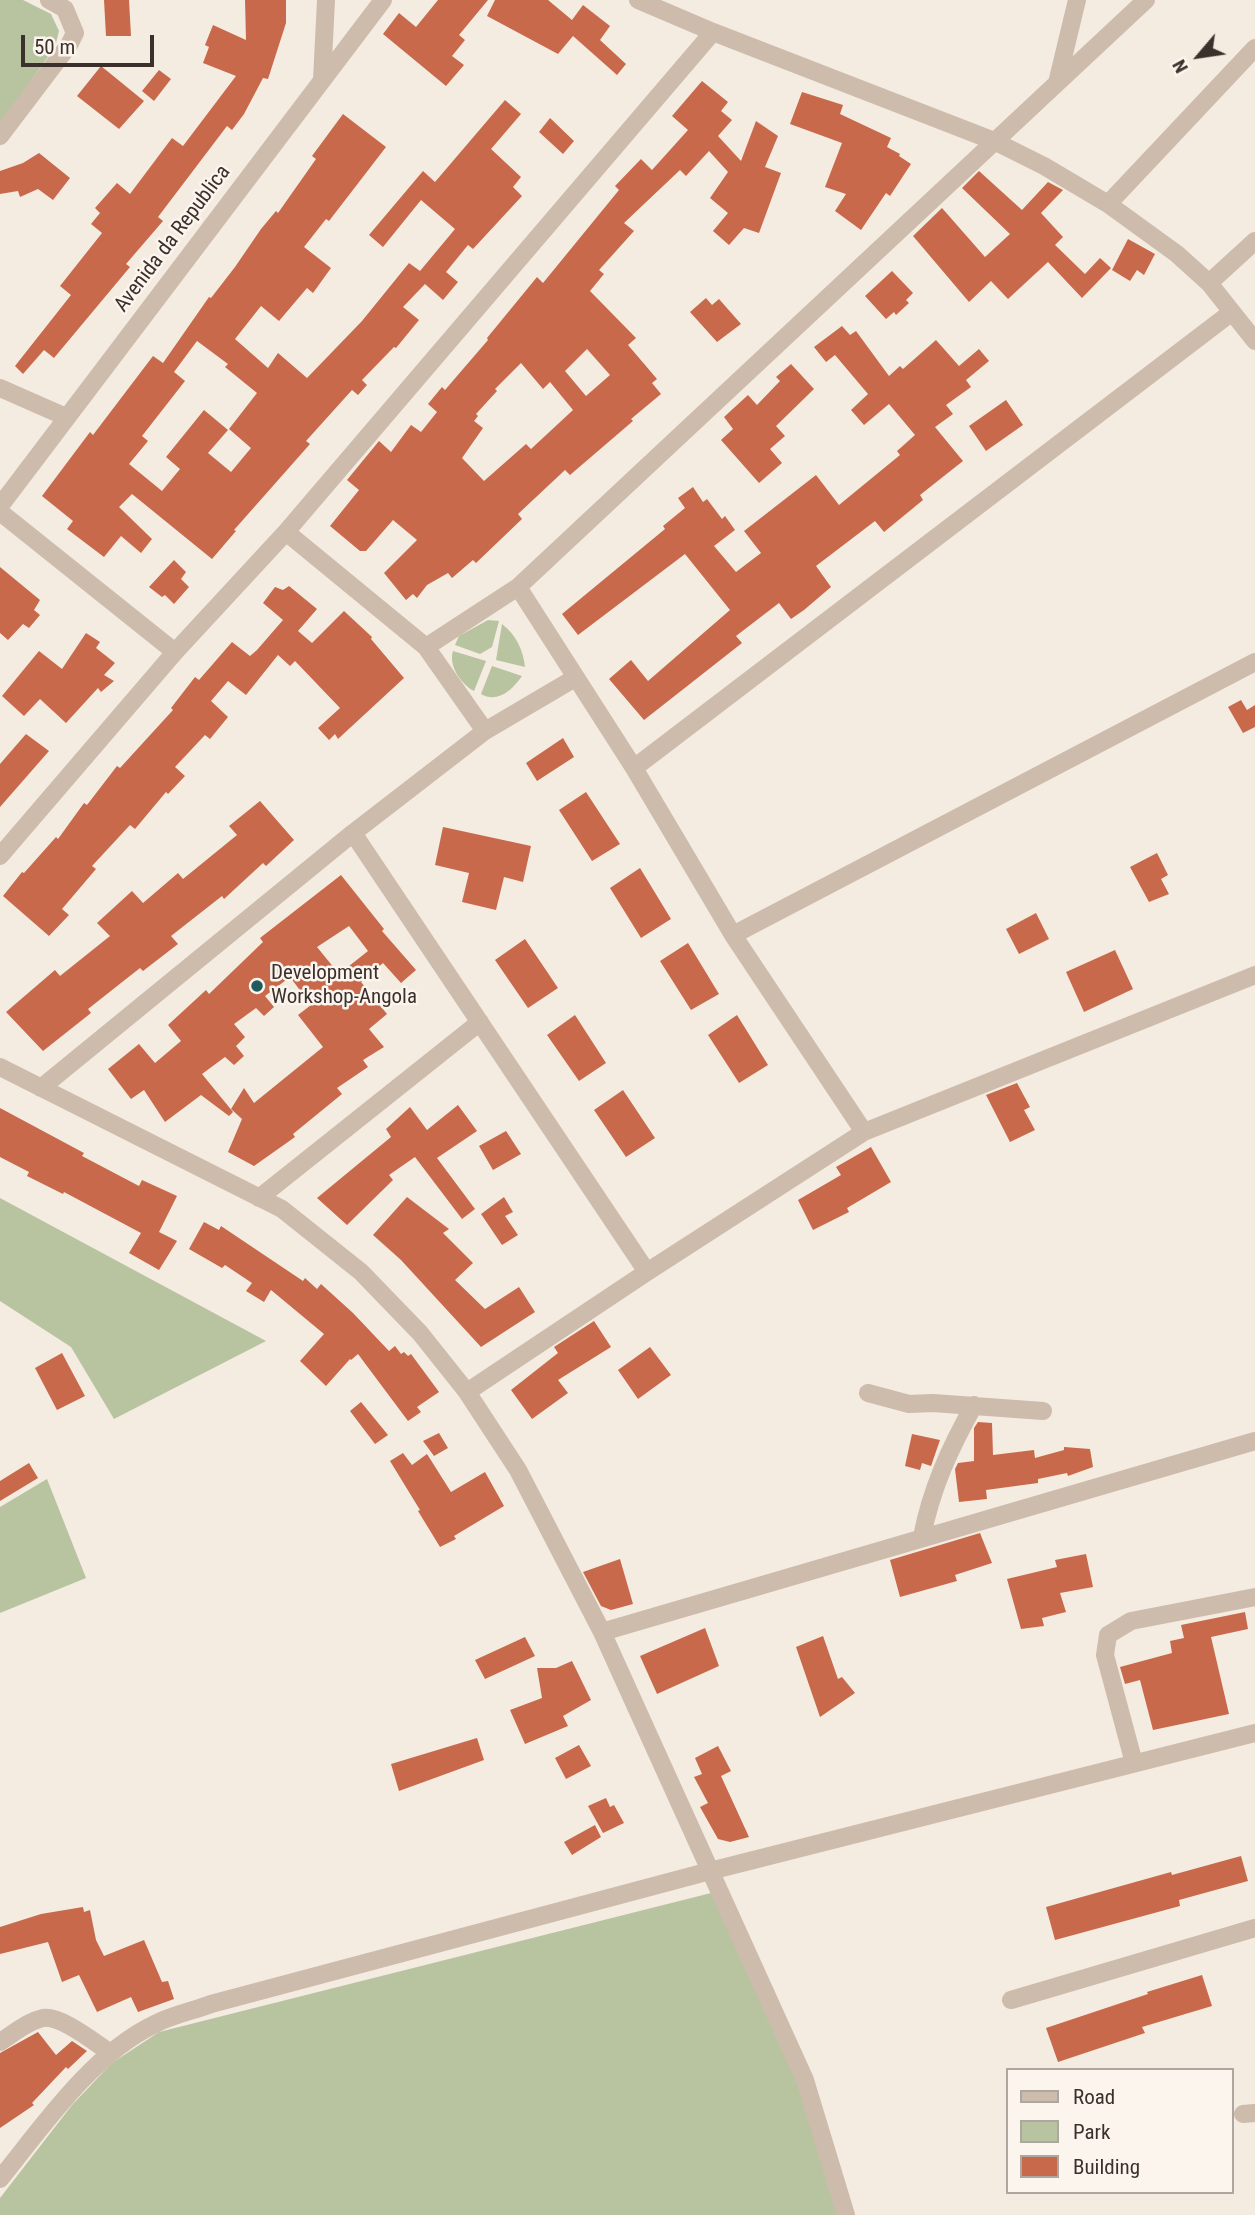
<!DOCTYPE html>
<style>
body{margin:0}
#map{position:relative;width:1255px;height:2215px;overflow:hidden;background:#f4ebe1;font-family:"Roboto Condensed",sans-serif}
canvas{display:block}
.legend{position:absolute;left:1006px;top:2068px;width:228px;height:126px;box-sizing:border-box;background:#fbf5ee;border:2px solid #aea6a0;margin:0;padding:9px 12px;list-style:none;font-size:21px;color:#3b302b}
.legend li{display:flex;align-items:center;gap:14px;height:35px}
.legend b{width:35px;border:2px solid #aea6a0}
.north{position:absolute;left:1164px;top:21px;width:70px;height:70px;-webkit-text-stroke:5px #fbf5ee;paint-order:stroke;rotate:241deg;font-size:19px;font-weight:700;line-height:28px;text-align:center;color:#3b302b}
.north::after{content:'';display:block;margin:auto;width:24px;height:32px;background:#3b302b;clip-path:polygon(50% 0,100% 100%,50% 72%,0 100%)}
.scale{position:absolute;left:21px;top:35px;width:133px;height:32px;box-sizing:border-box;border:4px solid #3b302b;border-top:0;padding-left:9px;font-size:21px;line-height:24px;white-space:nowrap;color:#3b302b;-webkit-text-stroke:5px #fbf5ee;paint-order:stroke}
</style>
<div id="map">
<canvas width="1255" height="2215"></canvas>
<ul class="legend">
<li><b style="height:9px;background:#cdbbac"></b>Road</li>
<li><b style="height:19px;background:#b8c4a0"></b>Park</li>
<li><b style="height:19px;background:#c8694b"></b>Building</li>
</ul>
<div class="north">N</div>
<div class="scale">50 m</div>
</div>
<script>
const ctx = document.querySelector('canvas').getContext('2d');
ctx.lineJoin = 'round';
function paint(path, color) { ctx.fillStyle = color; ctx.fill(path, 'evenodd'); }
function stroke(path, color, width, dash) { ctx.strokeStyle = color; ctx.lineWidth = width; ctx.lineCap = dash ? 'butt' : 'round'; ctx.setLineDash(dash || []); ctx.stroke(path); }
function drawText(font, color, halo, rows, align = 'center') {
  ctx.font = font + ' "Roboto Condensed",sans-serif'; ctx.lineWidth = 5; ctx.setLineDash([]); ctx.textBaseline = 'middle'; ctx.strokeStyle = halo; ctx.fillStyle = color; for (const [text, x, y, turn = 0] of rows) {
    ctx.save(); ctx.translate(x, y); ctx.rotate((+turn || 0) * Math.PI / 180); ctx.textAlign = isNaN(turn) ? turn : align; if (halo) ctx.strokeText(text, 0, 0); ctx.fillText(text, 0, 0); ctx.restore();
  }
}
const green = new Path2D(`
 M 0,0 L 23,0 L 51,14 L 59,31 L 55,47 L 0,124 Z
 M 488,620 L 499,621 L 492,647 L 480,654 L 455,645 L 459,636 Z
 M 502,624 C 516,635 523,649 525,667 L 496,660 Z
 M 453,651 L 486,661 L 474,691 C 462,685 448,666 453,651 Z
 M 492,666 L 522,676 C 513,689 498,704 481,694 Z
 M 0,1198 L 266,1341 L 114,1419 L 71,1347 L 0,1301 Z
 M 47,1479 L 86,1578 L 0,1613 L 0,1507 Z
 M 719,1891 L 805,2080 L 846,2215 L 0,2215 L 0,2198 L 72,2105 L 112,2063 L 159,2032 Z`);
const building = new Path2D(`
 M 104,0 L 129,0 L 131,36 L 106,36 Z
 M 245,0 L 286,0 L 286,23 L 268,79 L 263,78 L 244,114 L 232,130 L 227,126 L 158,217 L 163,221 L 126,264 L 130,267 L 54,358 L 44,350 L 23,374 L 15,366 L 71,295 L 60,286 L 102,233 L 91,224 L 100,213 L 95,208 L 117,183 L 130,194 L 172,138 L 183,146 L 236,76 L 203,63 L 209,47 L 205,45 L 213,25 L 246,40 Z
 M 438,0 L 488,0 L 459,35 L 465,40 L 452,56 L 464,65 L 446,86 L 383,34 L 399,13 L 416,27 Z
 M 495,0 L 548,0 L 572,20 L 583,5 L 610,26 L 600,40 L 626,64 L 617,75 L 573,36 L 558,54 L 487,16 Z
 M 101,66 L 144,101 L 119,129 L 77,96 Z
 M 159,70 L 171,79 L 154,101 L 142,91 Z
 M 702,81 L 728,102 L 721,111 L 732,120 L 718,136 L 741,161 L 756,121 L 778,136 L 765,167 L 781,173 L 759,233 L 744,228 L 729,245 L 713,231 L 728,213 L 710,198 L 728,172 L 709,151 L 686,176 L 680,170 L 624,223 L 634,231 L 599,270 L 604,274 L 590,291 L 636,338 L 628,345 L 657,379 L 652,383 L 661,394 L 631,419 L 633,421 L 570,475 L 565,470 L 518,514 L 522,519 L 476,563 L 473,560 L 452,578 L 448,573 L 427,585 L 417,598 L 413,594 L 406,600 L 384,573 L 417,540 L 393,520 L 366,551 L 360,551 L 330,526 L 359,490 L 347,480 L 379,441 L 391,452 L 411,425 L 421,432 L 437,412 L 428,404 L 442,387 L 445,390 L 488,340 L 487,338 L 537,277 L 543,283 L 619,190 L 615,186 L 641,159 L 652,170 L 688,130 L 672,116 ZM 587,349 L 610,375 L 586,396 L 565,371 ZM 521,363 L 543,389 L 550,382 L 573,410 L 531,449 L 526,444 L 484,481 L 462,458 L 483,428 L 474,421 L 478,416 L 476,414 L 497,391 L 495,389 Z
 M 802,92 L 843,105 L 840,114 L 891,138 L 887,147 L 900,154 L 899,156 L 911,164 L 890,196 L 886,193 L 861,230 L 835,211 L 846,194 L 825,187 L 842,143 L 790,124 Z
 M 505,100 L 521,114 L 491,149 L 521,177 L 513,187 L 522,196 L 473,249 L 468,245 L 446,272 L 458,282 L 443,300 L 425,284 L 403,307 L 419,320 L 396,348 L 394,347 L 362,380 L 367,385 L 358,395 L 352,390 L 306,441 L 310,444 L 234,530 L 236,531 L 212,559 L 132,494 L 119,507 L 152,539 L 141,553 L 121,536 L 104,557 L 67,529 L 73,521 L 42,496 L 90,432 L 93,435 L 153,356 L 163,363 L 209,297 L 211,298 L 235,267 L 261,229 L 276,211 L 278,213 L 316,159 L 312,156 L 343,114 L 386,147 L 329,221 L 326,219 L 304,247 L 331,268 L 313,293 L 307,288 L 279,321 L 261,306 L 235,339 L 268,368 L 278,353 L 307,378 L 362,321 L 409,263 L 420,271 L 455,229 L 421,200 L 383,247 L 369,235 L 423,171 L 435,182 ZM 197,341 L 228,364 L 225,367 L 257,393 L 229,429 L 251,448 L 231,472 L 208,453 L 228,430 L 204,410 L 166,457 L 180,469 L 162,491 L 129,464 L 148,441 L 142,436 L 185,381 L 174,372 Z
 M 550,118 L 574,141 L 563,154 L 539,132 Z
 M 39,153 L 70,178 L 53,200 L 38,189 L 20,197 L 18,191 L 0,194 L 0,171 L 23,163 Z
 M 979,171 L 1022,210 L 1048,182 L 1063,190 L 1041,213 L 1063,237 L 1055,245 L 1085,274 L 1100,258 L 1111,268 L 1082,298 L 1048,262 L 1008,299 L 991,281 L 969,302 L 913,236 L 942,208 L 985,257 L 1010,234 L 962,188 Z
 M 1128,239 L 1155,254 L 1144,275 L 1137,270 L 1130,281 L 1112,270 Z
 M 892,271 L 913,293 L 906,300 L 909,303 L 896,315 L 894,312 L 886,319 L 865,296 Z
 M 706,298 L 712,305 L 719,299 L 741,324 L 717,342 L 690,312 Z
 M 842,326 L 850,335 L 856,331 L 889,376 L 900,366 L 903,369 L 936,340 L 959,366 L 979,349 L 989,361 L 966,380 L 971,387 L 946,405 L 953,414 L 935,427 L 963,461 L 920,495 L 923,500 L 884,532 L 875,521 L 816,566 L 831,587 L 804,610 L 791,619 L 779,603 L 736,636 L 742,643 L 644,720 L 609,679 L 631,660 L 648,681 L 730,610 L 685,554 L 578,635 L 562,614 L 665,529 L 663,526 L 685,508 L 678,498 L 693,487 L 703,502 L 707,499 L 722,519 L 725,516 L 735,530 L 714,546 L 736,572 L 761,553 L 744,531 L 816,475 L 839,505 L 900,455 L 897,451 L 915,435 L 889,404 L 864,425 L 851,410 L 868,394 L 835,355 L 826,362 L 814,347 Z
 M 791,364 L 814,389 L 776,426 L 785,436 L 770,449 L 782,463 L 759,483 L 721,440 L 733,429 L 724,417 L 748,395 L 757,405 L 780,381 L 776,377 Z
 M 1006,400 L 1023,425 L 986,451 L 969,426 Z
 M 174,560 L 186,572 L 181,579 L 189,587 L 174,604 L 165,595 L 162,597 L 149,587 Z
 M 0,567 L 40,600 L 34,610 L 40,615 L 29,628 L 23,624 L 8,640 L 0,633 Z
 M 289,586 L 317,609 L 298,631 L 312,643 L 344,611 L 372,637 L 371,639 L 404,678 L 338,739 L 335,734 L 329,740 L 318,728 L 340,708 L 295,661 L 290,666 L 278,655 L 246,695 L 228,681 L 211,701 L 228,717 L 210,739 L 205,735 L 175,767 L 185,776 L 168,794 L 166,792 L 135,829 L 130,825 L 92,866 L 96,869 L 62,909 L 69,915 L 49,936 L 3,896 L 22,872 L 24,873 L 56,837 L 58,839 L 84,803 L 87,805 L 117,766 L 120,768 L 173,710 L 171,708 L 195,677 L 199,680 L 232,642 L 250,656 L 257,650 L 283,620 L 263,603 L 275,587 L 283,590 Z
 M 86,633 L 100,642 L 96,648 L 115,663 L 104,675 L 114,681 L 101,692 L 98,688 L 66,723 L 40,699 L 24,716 L 2,696 L 39,651 L 62,669 Z
 M 1241,700 L 1247,710 L 1255,705 L 1255,727 L 1243,733 L 1228,707 Z
 M 26,734 L 49,751 L 0,807 L 0,764 Z
 M 563,738 L 574,757 L 537,781 L 526,763 Z
 M 586,792 L 620,844 L 592,861 L 559,810 Z
 M 260,801 L 294,840 L 266,866 L 263,863 L 224,899 L 222,896 L 171,936 L 178,944 L 143,971 L 140,968 L 88,1009 L 91,1013 L 43,1051 L 6,1012 L 55,970 L 60,976 L 110,936 L 97,923 L 132,891 L 143,903 L 178,873 L 183,879 L 237,835 L 229,826 Z
 M 443,827 L 531,846 L 523,882 L 504,877 L 496,910 L 462,902 L 469,873 L 435,865 Z
 M 1157,853 L 1168,875 L 1161,879 L 1169,894 L 1149,902 L 1130,867 Z
 M 640,868 L 671,919 L 641,938 L 610,888 Z
 M 341,875 L 384,929 L 382,931 L 416,970 L 401,983 L 383,963 L 361,982 L 387,1014 L 369,1029 L 384,1047 L 363,1060 L 368,1067 L 337,1088 L 342,1094 L 293,1134 L 295,1137 L 254,1166 L 228,1152 L 242,1119 L 231,1109 L 244,1088 L 254,1103 L 323,1047 L 298,1015 L 311,1005 L 290,977 L 265,996 L 274,1007 L 264,1016 L 256,1008 L 234,1024 L 245,1037 L 236,1046 L 244,1056 L 234,1065 L 225,1057 L 202,1074 L 233,1112 L 229,1116 L 201,1095 L 165,1122 L 144,1090 L 131,1099 L 108,1069 L 139,1044 L 155,1063 L 181,1041 L 168,1025 L 206,990 L 209,994 L 263,942 L 260,938 ZM 349,926 L 368,951 L 339,974 L 317,947 Z
 M 1036,913 L 1049,939 L 1019,954 L 1006,929 Z
 M 525,939 L 558,988 L 528,1008 L 495,960 Z
 M 688,943 L 719,994 L 691,1010 L 660,961 Z
 M 1115,950 L 1133,989 L 1084,1012 L 1066,972 Z
 M 575,1015 L 606,1063 L 579,1081 L 547,1035 Z
 M 737,1015 L 768,1065 L 739,1083 L 708,1035 Z
 M 1017,1083 L 1030,1107 L 1024,1110 L 1035,1130 L 1010,1142 L 986,1095 Z
 M 623,1090 L 655,1138 L 626,1157 L 594,1110 Z
 M 458,1105 L 477,1131 L 437,1158 L 475,1209 L 462,1219 L 415,1157 L 389,1175 L 393,1180 L 347,1225 L 317,1198 L 391,1137 L 386,1129 L 410,1107 L 427,1130 Z
 M 0,1108 L 84,1153 L 82,1156 L 139,1186 L 142,1180 L 177,1196 L 159,1232 L 177,1241 L 159,1270 L 129,1253 L 141,1233 L 64,1192 L 63,1194 L 27,1176 L 29,1172 L 0,1157 Z
 M 506,1131 L 521,1154 L 493,1170 L 479,1146 Z
 M 871,1147 L 891,1182 L 847,1208 L 849,1212 L 813,1230 L 798,1200 L 841,1175 L 836,1167 Z
 M 407,1197 L 449,1229 L 443,1233 L 473,1263 L 455,1280 L 485,1309 L 519,1287 L 535,1312 L 481,1347 L 401,1260 L 373,1235 Z
 M 504,1197 L 513,1212 L 505,1216 L 518,1235 L 502,1245 L 481,1214 Z
 M 204,1222 L 219,1230 L 221,1226 L 303,1281 L 305,1278 L 317,1289 L 321,1284 L 353,1313 L 389,1351 L 395,1346 L 401,1354 L 404,1352 L 408,1356 L 411,1354 L 439,1392 L 417,1407 L 421,1412 L 408,1421 L 358,1354 L 351,1360 L 350,1359 L 326,1386 L 300,1361 L 324,1334 L 271,1290 L 264,1302 L 246,1291 L 252,1283 L 225,1265 L 222,1268 L 189,1249 Z
 M 594,1321 L 611,1347 L 558,1380 L 568,1393 L 532,1419 L 511,1390 L 558,1353 L 554,1347 Z
 M 650,1347 L 671,1375 L 638,1399 L 618,1370 Z
 M 62,1353 L 85,1396 L 57,1410 L 35,1368 Z
 M 361,1402 L 388,1435 L 375,1444 L 350,1411 Z
 M 978,1422 L 992,1423 L 993,1455 L 1034,1450 L 1035,1458 L 1064,1450 L 1064,1447 L 1090,1449 L 1093,1467 L 1068,1476 L 1067,1473 L 1038,1479 L 1038,1483 L 986,1490 L 987,1499 L 959,1502 L 955,1469 L 958,1463 L 974,1461 L 974,1428 Z
 M 439,1433 L 448,1448 L 434,1456 L 423,1441 Z
 M 912,1434 L 940,1440 L 931,1466 L 922,1463 L 920,1470 L 905,1466 Z
 M 403,1453 L 412,1465 L 427,1454 L 451,1492 L 485,1472 L 504,1506 L 454,1536 L 456,1539 L 440,1547 L 418,1511 L 420,1510 L 390,1461 Z
 M 29,1463 L 38,1478 L 0,1501 L 0,1481 Z
 M 980,1533 L 992,1563 L 955,1575 L 957,1581 L 900,1597 L 890,1560 Z
 M 1086,1554 L 1093,1587 L 1060,1593 L 1066,1612 L 1042,1618 L 1044,1626 L 1021,1629 L 1007,1579 L 1057,1567 L 1055,1560 Z
 M 620,1559 L 633,1604 L 611,1610 L 601,1606 L 583,1572 Z
 M 1245,1612 L 1248,1629 L 1211,1637 L 1229,1714 L 1153,1730 L 1140,1680 L 1125,1684 L 1120,1667 L 1172,1653 L 1170,1641 L 1184,1638 L 1181,1625 Z
 M 705,1628 L 719,1666 L 657,1694 L 640,1656 Z
 M 823,1636 L 838,1679 L 842,1677 L 855,1693 L 820,1717 L 796,1647 Z
 M 525,1637 L 535,1656 L 485,1679 L 475,1660 Z
 M 572,1661 L 591,1700 L 563,1716 L 568,1726 L 525,1744 L 510,1710 L 542,1698 L 537,1668 L 556,1668 Z
 M 477,1738 L 484,1760 L 399,1791 L 391,1764 Z
 M 579,1745 L 591,1766 L 566,1779 L 555,1758 Z
 M 718,1746 L 731,1771 L 721,1776 L 749,1837 L 730,1842 L 718,1839 L 700,1807 L 708,1803 L 694,1777 L 702,1774 L 695,1758 Z
 M 606,1798 L 610,1807 L 614,1805 L 624,1823 L 603,1833 L 588,1806 Z
 M 595,1825 L 601,1837 L 572,1855 L 564,1842 Z
 M 1241,1856 L 1248,1881 L 1179,1900 L 1180,1906 L 1055,1940 L 1046,1907 L 1171,1872 L 1172,1875 Z
 M 83,1907 L 84,1912 L 90,1910 L 96,1940 L 104,1956 L 144,1940 L 162,1982 L 168,1981 L 174,1999 L 138,2012 L 131,1997 L 97,2012 L 79,1975 L 62,1982 L 48,1942 L 0,1954 L 0,1927 L 41,1914 Z
 M 1202,1975 L 1212,2006 L 1142,2027 L 1145,2033 L 1058,2062 L 1046,2028 L 1148,1994 L 1147,1992 Z
 M 38,2032 L 56,2055 L 72,2041 L 87,2051 L 68,2069 L 66,2067 L 32,2103 L 34,2105 L 0,2128 L 0,2053 Z`);
const minor = new Path2D(`
 M 638,0 L 713,32 L 994,141 L 1044,166 L 1108,204 L 1177,254 L 1209,283 L 1255,341
 M 322,80 L 326,0
 M 1057,83 L 1077,0
 M 0,136 L 69,45 L 75,33 L 65,9 L 49,0
 M 1108,204 L 1255,48
 M 1209,283 L 1255,241
 M 0,388 L 66,417
 M 0,506 L 383,0
 M 0,512 L 175,652
 M 286,532 L 426,647 L 485,731
 M 518,587 L 634,768 L 733,935 L 864,1132
 M 426,647 L 518,587 L 1146,0
 M 634,768 L 1232,312
 M 353,833 L 647,1272
 M 0,856 L 175,652 L 286,532 L 713,32
 M 733,935 L 1255,662
 M 0,1067 L 282,1209 L 361,1272 L 420,1333 L 467,1392 L 518,1470 L 602,1632 L 805,2080 L 846,2215
 M 41,1088 L 353,833 L 485,731 L 575,678
 M 259,1198 L 480,1022
 M 467,1392 L 647,1272 L 864,1132 L 1255,975
 M 868,1393 L 909,1404 L 933,1403 L 1043,1411
 M 922,1537 C 931,1489 950,1448 974,1405
 M 602,1632 L 1255,1441
 M 1134,1763 L 1105,1655 L 1108,1635 L 1131,1621 L 1255,1597
 M 1011,2000 L 1255,1928
 M 0,2042 C 13,2034 28,2021 43,2018 C 61,2015 95,2043 111,2053
 M 1243,2114 L 1255,2113
 M 0,2179 C 43,2126 92,2054 155,2024 C 172,2015 193,2011 211,2004 L 710,1871 L 1255,1733`);
const markers = [
 [257,986,7,"#1f5a5e"]
];
const streetNames = [
 ["Avenida da Republica",173,239,-53]
];
const poiNames = [
 ["Development",271,974],
 ["Workshop-Angola",271,998]
];
paint(green, '#b8c4a0');
paint(building, '#c8694b');
stroke(minor, '#cdbbac', 18);
for (const [x, y, r, color] of markers) { const dot = new Path2D(); dot.arc(x, y, r, 0, 2 * Math.PI); ctx.fillStyle = color; ctx.fill(dot); stroke(dot, '#fbf5ee', 2.5); }
drawText('21px', '#3b302b', '#fbf5ee', streetNames);
drawText('21px', '#3b302b', '#fbf5ee', poiNames, 'left');
</script>
